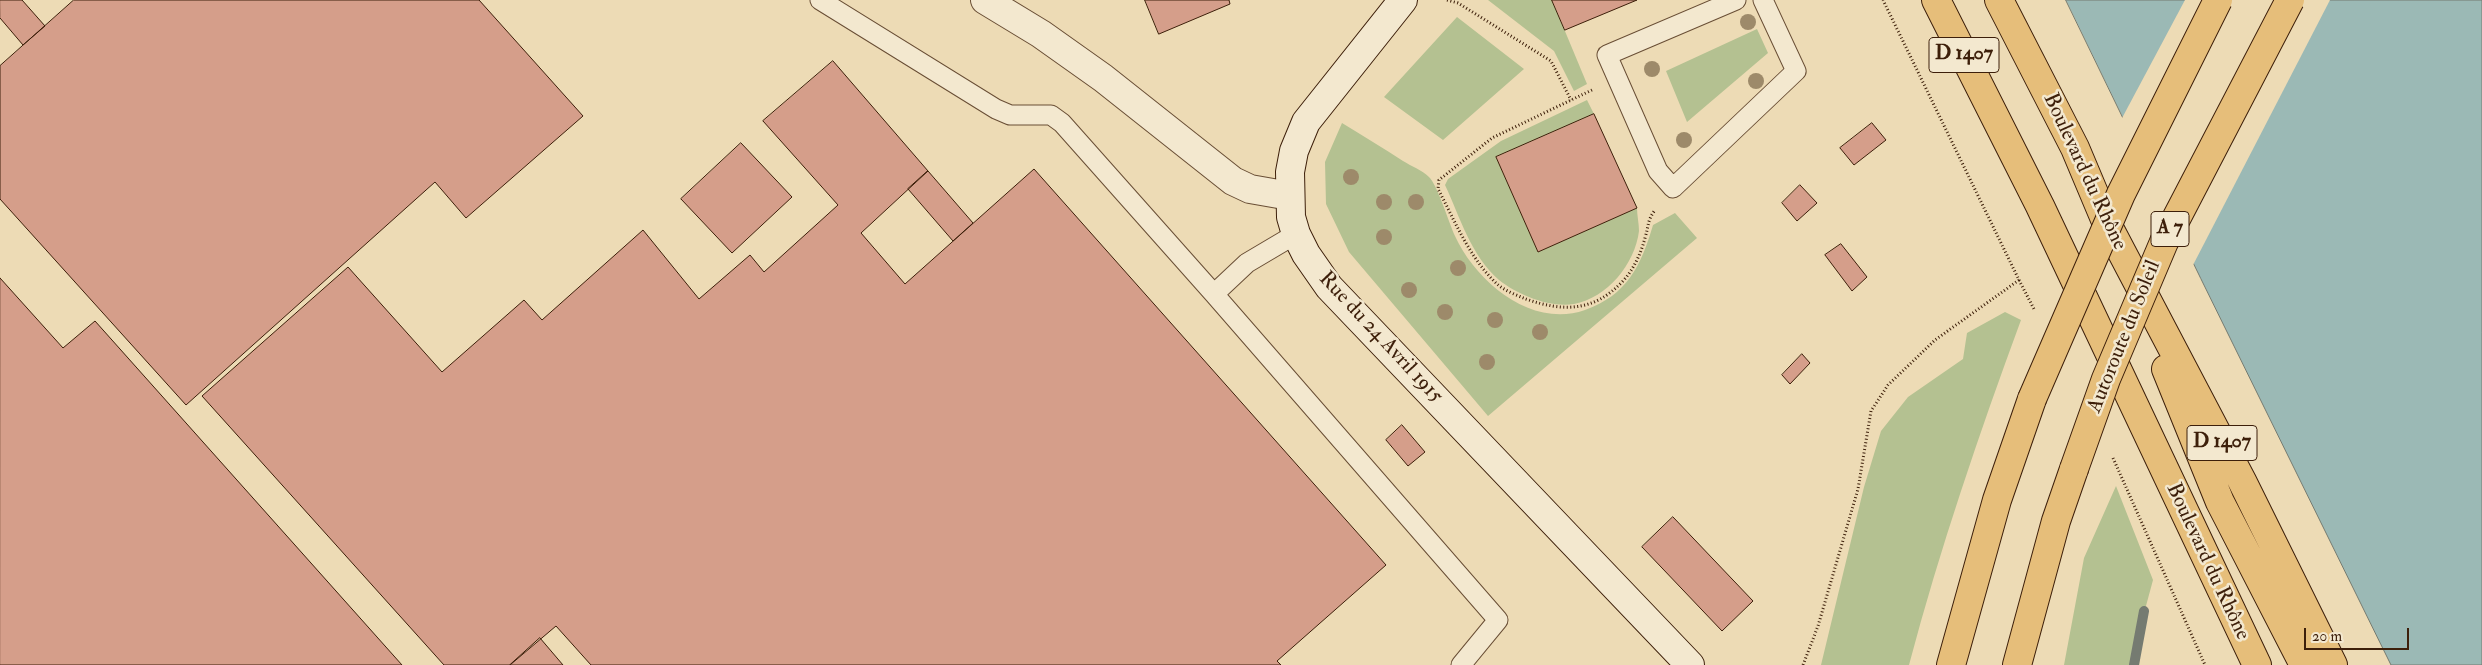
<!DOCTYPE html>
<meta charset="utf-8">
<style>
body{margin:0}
#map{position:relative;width:2482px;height:665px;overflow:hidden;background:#eddbb5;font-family:"IM FELL Double Pica",serif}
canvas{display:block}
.scale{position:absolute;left:2304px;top:628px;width:105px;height:22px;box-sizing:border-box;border:2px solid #3d1f0a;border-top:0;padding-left:6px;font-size:15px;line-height:18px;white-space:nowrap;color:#3d1f0a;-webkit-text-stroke:4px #f3e8cf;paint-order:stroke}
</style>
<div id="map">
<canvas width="2482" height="665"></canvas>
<div class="scale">20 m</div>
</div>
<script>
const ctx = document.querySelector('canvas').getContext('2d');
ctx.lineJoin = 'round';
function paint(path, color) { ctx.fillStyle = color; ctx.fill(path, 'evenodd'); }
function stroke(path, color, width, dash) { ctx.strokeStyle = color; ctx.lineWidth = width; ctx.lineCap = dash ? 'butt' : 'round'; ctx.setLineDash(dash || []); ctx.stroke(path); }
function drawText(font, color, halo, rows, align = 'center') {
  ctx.font = font + ' "IM FELL Double Pica",serif'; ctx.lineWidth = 5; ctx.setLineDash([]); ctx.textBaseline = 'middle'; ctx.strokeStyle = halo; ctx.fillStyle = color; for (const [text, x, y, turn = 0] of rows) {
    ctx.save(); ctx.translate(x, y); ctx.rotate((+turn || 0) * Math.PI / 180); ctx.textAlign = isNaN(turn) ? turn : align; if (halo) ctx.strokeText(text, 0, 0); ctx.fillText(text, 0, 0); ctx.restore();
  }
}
const green = new Path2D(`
 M 1488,0 L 1552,0 L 1587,84 L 1574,91 L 1554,51 Z
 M 1457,17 L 1524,69 L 1443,140 L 1384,97 Z
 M 1757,29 L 1768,53 L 1687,122 L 1666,71 Z
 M 1587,100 L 1594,114 L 1496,157 L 1538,252 L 1637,208 C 1637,215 1639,224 1639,231 C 1635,264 1607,298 1574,304 C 1550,308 1518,295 1499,280 C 1471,256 1460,217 1445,185 L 1448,179 L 1501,141 Z
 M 1342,123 C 1362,135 1383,148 1403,161 C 1411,166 1422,170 1429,177 C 1437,184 1449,223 1455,236 C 1476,282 1532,329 1585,310 C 1627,295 1641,266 1653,225 L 1675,213 L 1697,238 L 1488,416 L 1349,252 L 1326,204 L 1325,162 Z
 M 2005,312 L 2021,320 C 1979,434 1940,548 1909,665 L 1821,665 L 1864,487 L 1881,431 L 1908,397 L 1963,359 L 1967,333 Z
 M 2116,486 L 2153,580 L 2130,665 L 2064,665 L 2084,558 Z`);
const water = new Path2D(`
 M 2066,0 L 2482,0 L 2482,665 L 2391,665 L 2201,279 Z`);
const pier = new Path2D(`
 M 2185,0 L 2330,0 L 2192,267 L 2121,120 Z`);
const stream = new Path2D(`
 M 2134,665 L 2144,611`);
const building = new Path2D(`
 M 0,0 L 22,0 L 45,26 L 23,45 L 0,18 Z
 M 74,0 L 479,0 L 583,116 L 466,218 L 435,182 L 186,405 L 0,199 L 0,66 Z
 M 1145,0 L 1229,0 L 1230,4 L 1159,34 Z
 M 1552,0 L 1637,0 L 1565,30 Z
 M 833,61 L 928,171 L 861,233 L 905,284 L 1034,169 L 1386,565 L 1277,661 L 1281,665 L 591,665 L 556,626 L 510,665 L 444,665 L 202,396 L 348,267 L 442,372 L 524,300 L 542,320 L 643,230 L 699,299 L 750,255 L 764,272 L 838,205 L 763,121 Z
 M 1594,114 L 1637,208 L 1538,252 L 1496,157 Z
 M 1872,123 L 1886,140 L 1854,165 L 1840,148 Z
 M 741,143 L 792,197 L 732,253 L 681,199 Z
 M 928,171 L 973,223 L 953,241 L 908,189 Z
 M 1800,185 L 1817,203 L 1797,221 L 1782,203 Z
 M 1841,244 L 1867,277 L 1852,291 L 1825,255 Z
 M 0,278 L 63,348 L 95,321 L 402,665 L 0,665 Z
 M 1802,354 L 1810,363 L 1790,384 L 1782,375 Z
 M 1402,425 L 1425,452 L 1408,466 L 1386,440 Z
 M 1673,517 L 1753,601 L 1722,631 L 1642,547 Z
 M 540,638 L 563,665 L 510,665 Z`);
const path = new Path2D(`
 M 1447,0 L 1458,3 L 1551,61 L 1571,100
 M 1592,90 L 1492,138 L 1439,180 L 1438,189 C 1455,221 1469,257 1496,283 C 1503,290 1516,295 1526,299 C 1563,312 1594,312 1623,281 C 1634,269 1641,253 1645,238 C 1649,225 1647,221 1655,210
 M 2019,280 L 2035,311
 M 2113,458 L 2205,665
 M 1803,665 L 1818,626 L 1858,489 L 1871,411 L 1888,385 L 1935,340 L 2019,280 L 1883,0`);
const service = new Path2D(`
 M 820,0 L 996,109 L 1010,115 L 1051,115 L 1062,123 L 1214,294 L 1498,620 L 1461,665
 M 1736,0 L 1607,55 L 1658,171 L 1673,188 L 1796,71 L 1763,0
 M 1214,294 L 1247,263 L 1296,234`);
const minor = new Path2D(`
 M 985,0 L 1041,34 L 1103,78 L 1233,181 L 1250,189 L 1290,196`);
const secondary = new Path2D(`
 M 1403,0 L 1306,122 L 1294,151 L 1290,172 L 1291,217 L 1296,234 L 1306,254 L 1329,287 L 1690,665`);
const trunk = new Path2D(`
 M 1936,0 L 2040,206 L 2257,665
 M 1999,0 L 2075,148 L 2107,224 L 2242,481 L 2333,665
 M 2166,369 L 2220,502 L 2304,665`);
const motorway = new Path2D(`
 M 1951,665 L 1997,500 L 2032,399
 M 2017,665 L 2056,521 L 2074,469`);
const motorwayBridge = new Path2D(`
 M 2032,399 L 2121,194 L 2218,0
 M 2074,469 L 2106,379 L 2164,242 L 2290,0`);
const trees = [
 [1748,22],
 [1652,69],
 [1756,81],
 [1684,140],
 [1351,177],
 [1384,202],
 [1416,202],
 [1384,237],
 [1458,268],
 [1409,290],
 [1445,312],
 [1495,320],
 [1540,332],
 [1487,362]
];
const shields = [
 [1964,55,70],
 [2170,229,38],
 [2222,443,70]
];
const shieldNames = [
 ["D 1407",1964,55],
 ["A 7",2170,229],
 ["D 1407",2222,443]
];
const streetNames = [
 ["Boulevard du Rhône",2084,172,65],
 ["Autoroute du Soleil",2125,337,-68],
 ["Rue du 24 Avril 1915",1380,338,47],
 ["Boulevard du Rhône",2207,562,65]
];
paint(green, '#b4c191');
paint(water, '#9bb9b5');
stroke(water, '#757b71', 1);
paint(pier, '#eddbb5');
stroke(stream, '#757b71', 10);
paint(building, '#d59e8a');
stroke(building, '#3d1f0a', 1);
stroke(service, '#694e35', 21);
stroke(minor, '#694e35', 30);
stroke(secondary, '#3d1f0a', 30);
stroke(trunk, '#3d1f0a', 30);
stroke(motorway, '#3d1f0a', 30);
stroke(path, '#3d1f0a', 3, [1, 2.5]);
stroke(service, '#f3e8cf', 19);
stroke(minor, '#f3e8cf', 28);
stroke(secondary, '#f3e8cf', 28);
stroke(trunk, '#e6be7a', 28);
stroke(motorway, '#e6be7a', 28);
stroke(motorwayBridge, '#3d1f0a', 30, []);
stroke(motorwayBridge, '#e6be7a', 28);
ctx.fillStyle = '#9d8a6a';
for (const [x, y] of trees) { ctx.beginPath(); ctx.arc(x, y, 8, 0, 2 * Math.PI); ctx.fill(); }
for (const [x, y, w] of shields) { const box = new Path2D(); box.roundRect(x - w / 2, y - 17.5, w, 35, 4); ctx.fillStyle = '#f3e8cf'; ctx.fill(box); stroke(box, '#3d1f0a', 1); }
drawText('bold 20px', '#3d1f0a', null, shieldNames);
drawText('21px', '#3d1f0a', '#f3e8cf', streetNames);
</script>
